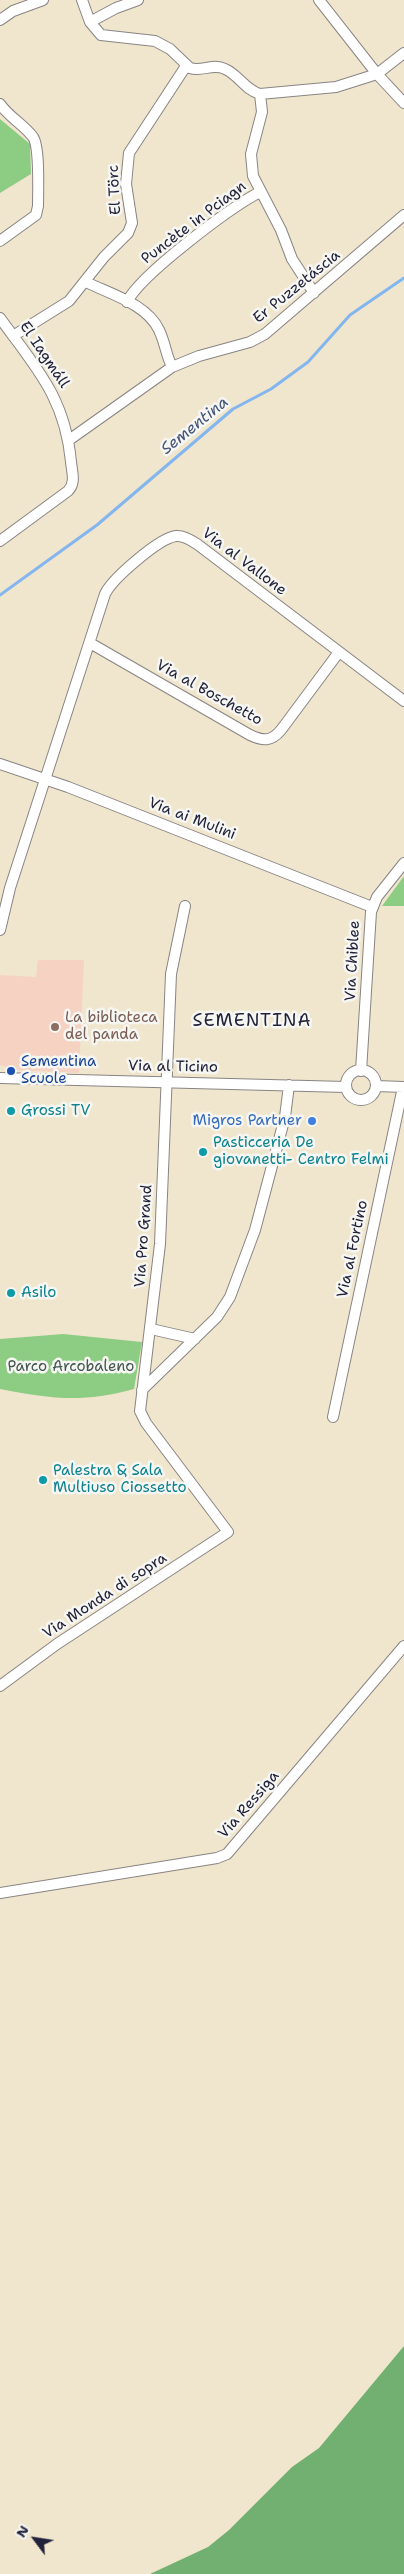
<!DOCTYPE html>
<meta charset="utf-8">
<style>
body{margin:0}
#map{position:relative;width:404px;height:2574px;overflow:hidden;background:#f0e6cd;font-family:"Shantell Sans",sans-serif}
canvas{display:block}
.north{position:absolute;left:10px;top:2514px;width:50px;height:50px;-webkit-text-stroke:4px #f6f6f2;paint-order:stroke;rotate:301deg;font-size:14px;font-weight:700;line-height:20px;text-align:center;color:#22223b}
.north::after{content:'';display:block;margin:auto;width:18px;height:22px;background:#22223b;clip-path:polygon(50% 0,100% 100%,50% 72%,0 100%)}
</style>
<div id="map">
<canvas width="404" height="2574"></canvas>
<div class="north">N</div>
</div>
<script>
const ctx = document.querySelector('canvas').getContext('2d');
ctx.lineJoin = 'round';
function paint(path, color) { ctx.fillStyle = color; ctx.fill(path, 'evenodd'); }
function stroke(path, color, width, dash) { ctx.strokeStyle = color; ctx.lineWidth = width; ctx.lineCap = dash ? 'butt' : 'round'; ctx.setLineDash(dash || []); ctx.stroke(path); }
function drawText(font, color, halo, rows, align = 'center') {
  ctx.font = font + ' "Shantell Sans",sans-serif'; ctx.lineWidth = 5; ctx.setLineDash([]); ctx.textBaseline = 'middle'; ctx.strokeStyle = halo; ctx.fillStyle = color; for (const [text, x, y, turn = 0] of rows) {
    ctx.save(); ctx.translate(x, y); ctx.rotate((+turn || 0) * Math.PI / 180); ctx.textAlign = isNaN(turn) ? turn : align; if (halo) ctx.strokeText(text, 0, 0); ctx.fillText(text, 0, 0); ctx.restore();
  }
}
const built = new Path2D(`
 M 38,960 L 84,960 L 79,1073 L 16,1070 L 0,1065 L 0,975 L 36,977 Z`);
const green = new Path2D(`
 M 0,119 L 30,144 L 31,174 L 0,193 Z
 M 404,876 L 404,906 L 382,906 Z
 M 63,1334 L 142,1342 L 134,1389 C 82,1403 52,1399 0,1389 L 0,1339 Z`);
const forest = new Path2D(`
 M 404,2346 L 404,2574 L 150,2574 L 208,2547 L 229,2530 L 292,2467 L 319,2448 Z`);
const stream = new Path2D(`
 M 0,595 L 97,525 L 233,409 L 271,389 L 308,362 L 350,315 L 404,278`);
const street = new Path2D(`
 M 82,0 L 90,22 L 101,35 L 155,41 L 170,49 L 190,68 C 202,72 213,63 225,69 C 239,75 245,90 260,94 L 336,87 L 377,74 L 404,53
 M 319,0 L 377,74 L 404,103
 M 0,20 L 13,11 L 43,0
 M 90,22 L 116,8 L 138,0
 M 260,94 L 262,112 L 251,154 L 253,176 L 281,230 L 292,259 L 314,293
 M 0,104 C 9,117 24,125 33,137 C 40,147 38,192 38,206 L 36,215 L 0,241
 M 86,282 C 110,294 147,304 159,330 C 165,342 166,355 172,367
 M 127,302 C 140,275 231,207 260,192
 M 0,318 C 36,368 65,397 71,462 C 72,472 76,483 68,491 L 0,541
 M 13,336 L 69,301 L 104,257 L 128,233 L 132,223 L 126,184 L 129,153 L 186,66
 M 69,440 L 172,367 L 199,356 L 250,342 L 265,334 L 404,215
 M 90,643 L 250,735 C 263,741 271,742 281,730 L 339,652
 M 0,764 L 68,787 L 372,907
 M 0,930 L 10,888 L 105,594 C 112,579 159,538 176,536 C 183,535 191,540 197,544 L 404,701
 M346 1085a15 15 0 1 1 30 0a15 15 0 1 1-30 0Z
 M 361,1071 L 371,912 L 377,897 L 404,863
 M 0,1078 L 346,1087
 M 376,1086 L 404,1087
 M 151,1329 L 195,1339
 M 142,1390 L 217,1317 L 230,1297 L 255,1230 L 285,1117 L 289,1085
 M 333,1417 L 403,1087
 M 0,1686 L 57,1644 L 228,1532 L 146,1423 L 140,1411 L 160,1244 L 171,974 L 185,906
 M 0,1893 L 217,1858 L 227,1854 L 404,1646`);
const markers = [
 [55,1027,5,"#8d6e63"],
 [11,1071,5,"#1a4fb4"],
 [11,1111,5,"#0f9aa8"],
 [312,1121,5,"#3f7fe0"],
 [203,1152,5,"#0f9aa8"],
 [11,1293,5,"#0f9aa8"],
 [43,1480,5,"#0f9aa8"]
];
const streetNames = [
 ["El Törc",115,190,-93],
 ["Puncète in Pciagn",194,223,-37],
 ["Er Puzzetáscia",297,287,-39],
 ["El Iagmáll",44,355,56],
 ["Via al Vallone",244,562,37],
 ["Via al Boschetto",209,693,29],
 ["Via ai Mulini",192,819,21],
 ["Via Chiblee",353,961,-87],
 ["Via al Ticino",173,1067,1],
 ["Via Pro Grand",144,1236,-86],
 ["Via al Fortino",353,1249,-78],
 ["Via Monda di sopra",105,1596,-33],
 ["Via Ressiga",249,1805,-49]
];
const educationNames = [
 ["La biblioteca",65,1018],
 ["del panda",65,1035]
];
const transitNames = [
 ["Sementina",21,1062],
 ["Scuole",21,1079]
];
const cultureNames = [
 ["Grossi TV",21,1111],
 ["Pasticceria De",213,1143],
 ["giovanetti- Centro Felmi",213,1160],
 ["Asilo",21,1293],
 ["Palestra & Sala",53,1471],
 ["Multiuso Ciossetto",53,1488]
];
const shopNames = [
 ["Migros Partner",302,1121]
];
const parkNames = [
 ["Parco Arcobaleno",71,1367]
];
const waterNames = [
 ["Sementina",195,426,-39]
];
const quarterNames = [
 ["SEMENTINA",252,1021]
];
paint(built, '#f5d2c2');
paint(green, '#8dcc83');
paint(forest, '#72b071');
stroke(stream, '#83b5ef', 3);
stroke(street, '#898484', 12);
stroke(street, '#fff', 10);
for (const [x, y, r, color] of markers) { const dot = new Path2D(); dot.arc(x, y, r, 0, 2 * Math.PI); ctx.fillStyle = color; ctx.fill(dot); stroke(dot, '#f6f6f2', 2); }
drawText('15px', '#22223b', '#f6f6f2', streetNames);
drawText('15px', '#785e54', '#f6f6f2', educationNames, 'left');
drawText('15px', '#164399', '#f6f6f2', transitNames, 'left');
drawText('15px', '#0d838f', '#f6f6f2', cultureNames, 'left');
drawText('15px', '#366cbe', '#f6f6f2', shopNames, 'right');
drawText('15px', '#425551', '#f6f6f2', parkNames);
drawText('italic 16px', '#44557a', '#f6f6f2', waterNames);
ctx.letterSpacing = '1px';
drawText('18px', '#22223b', '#f6f6f2', quarterNames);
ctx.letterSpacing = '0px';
</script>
